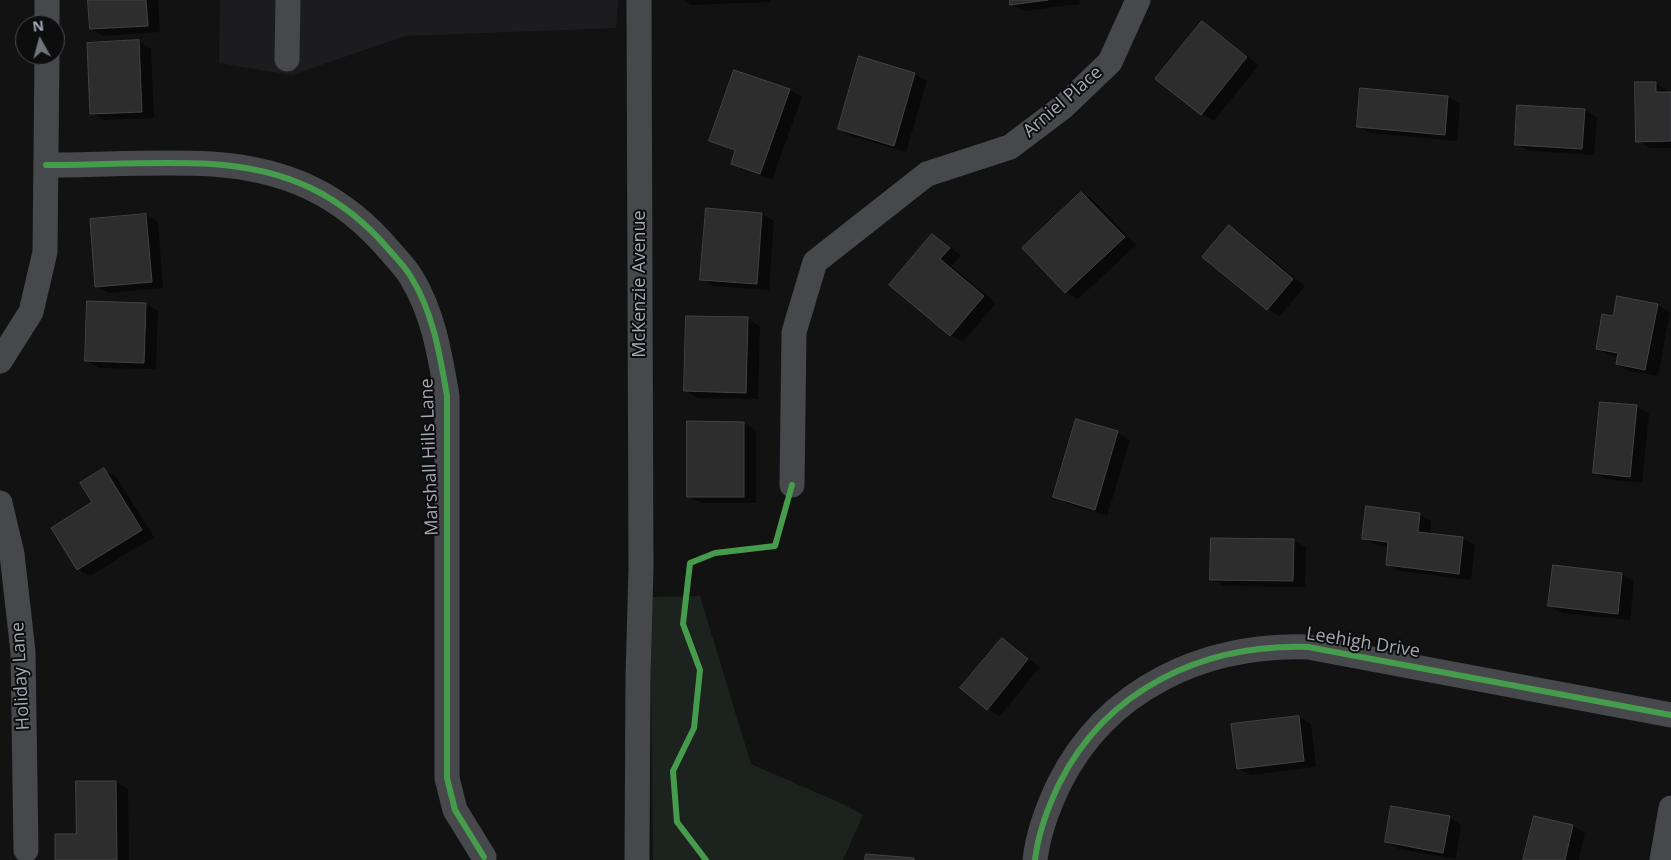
<!DOCTYPE html>
<style>
body{margin:0}
#map{position:relative;width:1671px;height:860px;overflow:hidden;background:#121212;font-family:"Open Sans",sans-serif}
canvas{display:block}
.north{position:absolute;left:15px;top:15px;width:50px;height:50px;box-sizing:border-box;background:#0d0d0e;border:1px solid #494b50;border-radius:50%;rotate:353deg;font-size:14px;font-weight:700;line-height:20px;text-align:center;color:#a3a8b3}
.north::after{content:'';display:block;margin:auto;width:18px;height:22px;background:#70747b;clip-path:polygon(50% 0,100% 100%,50% 72%,0 100%)}
</style>
<div id="map">
<canvas width="1671" height="860"></canvas>
<div class="north">N</div>
</div>
<script>
const ctx = document.querySelector('canvas').getContext('2d');
ctx.lineJoin = 'round';
function paint(path, color) { ctx.fillStyle = color; ctx.fill(path, 'evenodd'); }
function stroke(path, color, width, dash) { ctx.strokeStyle = color; ctx.lineWidth = width; ctx.lineCap = dash ? 'butt' : 'round'; ctx.setLineDash(dash || []); ctx.stroke(path); }
function drawText(font, color, halo, rows, align = 'center') {
  ctx.font = font + ' "Open Sans",sans-serif'; ctx.lineWidth = 4; ctx.setLineDash([]); ctx.textBaseline = 'middle'; ctx.strokeStyle = halo; ctx.fillStyle = color; for (const [text, x, y, turn = 0] of rows) {
    ctx.save(); ctx.translate(x, y); ctx.rotate((+turn || 0) * Math.PI / 180); ctx.textAlign = isNaN(turn) ? turn : align; if (halo) ctx.strokeText(text, 0, 0); ctx.fillText(text, 0, 0); ctx.restore();
  }
}
const built = new Path2D(`
 M 220,0 L 618,0 L 616,28 L 405,36 L 292,75 L 219,63 Z`);
const green = new Path2D(`
 M 700,596 L 751,764 L 845,805 L 863,815 L 843,860 L 653,860 L 650,597 Z`);
const shadow = new Path2D(`
 M 89,0 L 158,0 L 160,32 L 103,36 L 91,29 Z
 M 683,0 L 771,0 L 771,2 L 691,5 Z
 M 1011,0 L 1079,0 L 1080,4 L 1024,11 L 1011,4 Z
 M 1202,22 L 1259,65 L 1214,121 L 1202,114 Z
 M 139,41 L 151,49 L 154,118 L 104,120 L 92,113 Z
 M 860,58 L 915,74 L 927,81 L 906,152 L 851,136 L 839,129 Z
 M 1656,83 L 1671,94 L 1671,148 L 1650,148 L 1638,141 Z
 M 790,90 L 802,97 L 772,180 L 732,163 L 736,152 L 710,140 Z
 M 1448,97 L 1460,104 L 1457,141 L 1371,133 L 1359,126 Z
 M 1584,110 L 1597,117 L 1594,155 L 1529,151 L 1516,144 Z
 M 1081,193 L 1094,201 L 1136,245 L 1078,299 L 1066,292 L 1024,248 Z
 M 707,210 L 762,214 L 774,221 L 769,290 L 714,286 L 702,279 Z
 M 146,215 L 158,222 L 163,288 L 109,293 L 96,286 Z
 M 1229,227 L 1241,234 L 1305,286 L 1280,316 L 1267,309 Z
 M 933,235 L 961,255 L 951,266 L 996,303 L 963,342 L 951,335 L 891,285 Z
 M 146,304 L 158,311 L 156,369 L 99,368 L 87,361 Z
 M 1658,305 L 1670,312 L 1658,376 L 1629,371 L 1617,364 L 1618,357 L 1609,355 L 1597,348 L 1614,318 Z
 M 748,319 L 760,326 L 758,399 L 697,398 L 685,390 Z
 M 1601,403 L 1637,407 L 1649,414 L 1642,483 L 1606,479 L 1594,472 Z
 M 1076,421 L 1118,433 L 1130,440 L 1107,516 L 1066,503 L 1054,496 Z
 M 689,423 L 744,423 L 756,430 L 756,503 L 701,503 L 688,496 Z
 M 104,470 L 116,477 L 154,537 L 90,576 L 78,569 Z
 M 1419,514 L 1431,521 L 1430,534 L 1463,538 L 1475,545 L 1471,580 L 1399,571 L 1387,564 L 1389,547 L 1376,545 L 1363,538 Z
 M 1293,540 L 1306,547 L 1305,587 L 1224,586 L 1211,579 Z
 M 1622,574 L 1634,581 L 1630,620 L 1562,613 L 1550,606 Z
 M 1002,639 L 1040,667 L 1000,716 L 987,709 Z
 M 1299,717 L 1311,724 L 1316,767 L 1250,775 L 1238,768 Z
 M 116,782 L 128,789 L 129,860 L 57,860 Z
 M 1449,817 L 1461,825 L 1456,859 L 1399,849 L 1386,842 Z
 M 1534,817 L 1573,826 L 1585,833 L 1579,860 L 1524,860 Z`);
const building = new Path2D(`
 M 88,0 L 146,0 L 148,26 L 90,29 Z
 M 1010,0 L 1048,0 L 1010,5 Z
 M 1202,21 L 1247,57 L 1201,115 L 1155,79 Z
 M 139,40 L 142,112 L 90,114 L 87,43 Z
 M 859,56 L 915,73 L 894,146 L 838,129 Z
 M 734,70 L 790,89 L 760,174 L 731,164 L 735,150 L 709,141 Z
 M 1635,82 L 1656,82 L 1656,92 L 1671,92 L 1671,141 L 1636,142 Z
 M 1360,88 L 1448,96 L 1445,135 L 1357,127 Z
 M 1517,105 L 1585,109 L 1582,149 L 1515,145 Z
 M 1081,192 L 1125,237 L 1065,293 L 1022,248 Z
 M 706,208 L 762,213 L 757,284 L 700,280 Z
 M 146,214 L 152,282 L 95,287 L 90,219 Z
 M 1229,225 L 1293,279 L 1267,310 L 1202,257 Z
 M 932,234 L 950,248 L 940,259 L 984,296 L 950,336 L 889,285 Z
 M 1617,296 L 1658,304 L 1645,370 L 1616,364 L 1618,353 L 1596,349 L 1602,314 L 1613,316 Z
 M 87,301 L 146,303 L 144,363 L 85,361 Z
 M 686,316 L 748,317 L 746,393 L 684,391 Z
 M 1600,402 L 1637,405 L 1630,477 L 1593,473 Z
 M 1076,419 L 1118,431 L 1095,510 L 1053,497 Z
 M 687,421 L 744,422 L 744,497 L 687,497 Z
 M 104,468 L 142,530 L 77,570 L 51,528 L 92,502 L 80,483 Z
 M 1366,506 L 1420,513 L 1418,532 L 1463,537 L 1459,574 L 1386,565 L 1388,542 L 1362,539 Z
 M 1211,538 L 1294,539 L 1293,581 L 1210,580 Z
 M 1553,565 L 1622,573 L 1618,614 L 1548,606 Z
 M 1002,638 L 1028,659 L 987,710 L 960,688 Z
 M 1299,716 L 1304,761 L 1237,769 L 1231,724 Z
 M 76,781 L 116,781 L 117,860 L 55,860 L 55,834 L 76,834 Z
 M 1391,806 L 1450,816 L 1443,853 L 1385,842 Z
 M 1534,816 L 1573,825 L 1565,860 L 1523,860 Z
 M 866,854 L 914,858 L 914,860 L 865,860 Z`);
const minor = new Path2D(`
 M 47,25 L 47,0
 M 287,59 L 288,0
 M 46,165 C 101,165 157,161 212,164 C 286,169 342,194 390,251 C 397,259 406,268 411,277 C 433,312 440,355 447,396 L 447,778 L 455,810 L 484,857
 M 0,361 L 31,312 L 45,252 L 47,55
 M 792,485 L 794,332 L 815,262 L 927,174 L 1010,147 L 1063,107 L 1110,62 L 1138,0
 M 0,503 L 12,554 L 23,652 L 26,850
 M 637,860 L 638,677 L 641,568 L 639,0
 M 1035,860 C 1038,834 1048,807 1059,784 C 1107,688 1204,644 1308,647 L 1671,715
 M 1662,860 L 1671,808`);
const cycleway = new Path2D(`
 M 46,165 C 101,165 157,161 212,164 C 286,169 342,194 390,251 C 397,259 406,268 411,277 C 433,312 440,355 447,396 L 447,778 L 455,810 L 484,857
 M 706,860 L 677,822 L 673,771 L 694,728 L 700,670 L 683,624 L 690,563 L 715,553 L 775,546 L 792,485
 M 1035,860 C 1038,834 1048,807 1059,784 C 1107,688 1204,644 1308,647 L 1671,715`);
const streetNames = [
 ["Arniel Place",1063,102,-41],
 ["McKenzie Avenue",640,284,-90],
 ["Marshall Hills Lane",430,457,-92],
 ["Leehigh Drive",1363,643,9],
 ["Holiday Lane",21,676,-93]
];
paint(built, '#1c1c1e');
paint(green, '#1c221d');
paint(shadow, '#0007');
paint(building, '#2d2d2e');
stroke(building, '#424346', 1);
stroke(minor, '#47484b', 25);
stroke(cycleway, '#469c4c', 6);
drawText('18px', '#a3a8b3', '#0d0d0e', streetNames);
</script>
